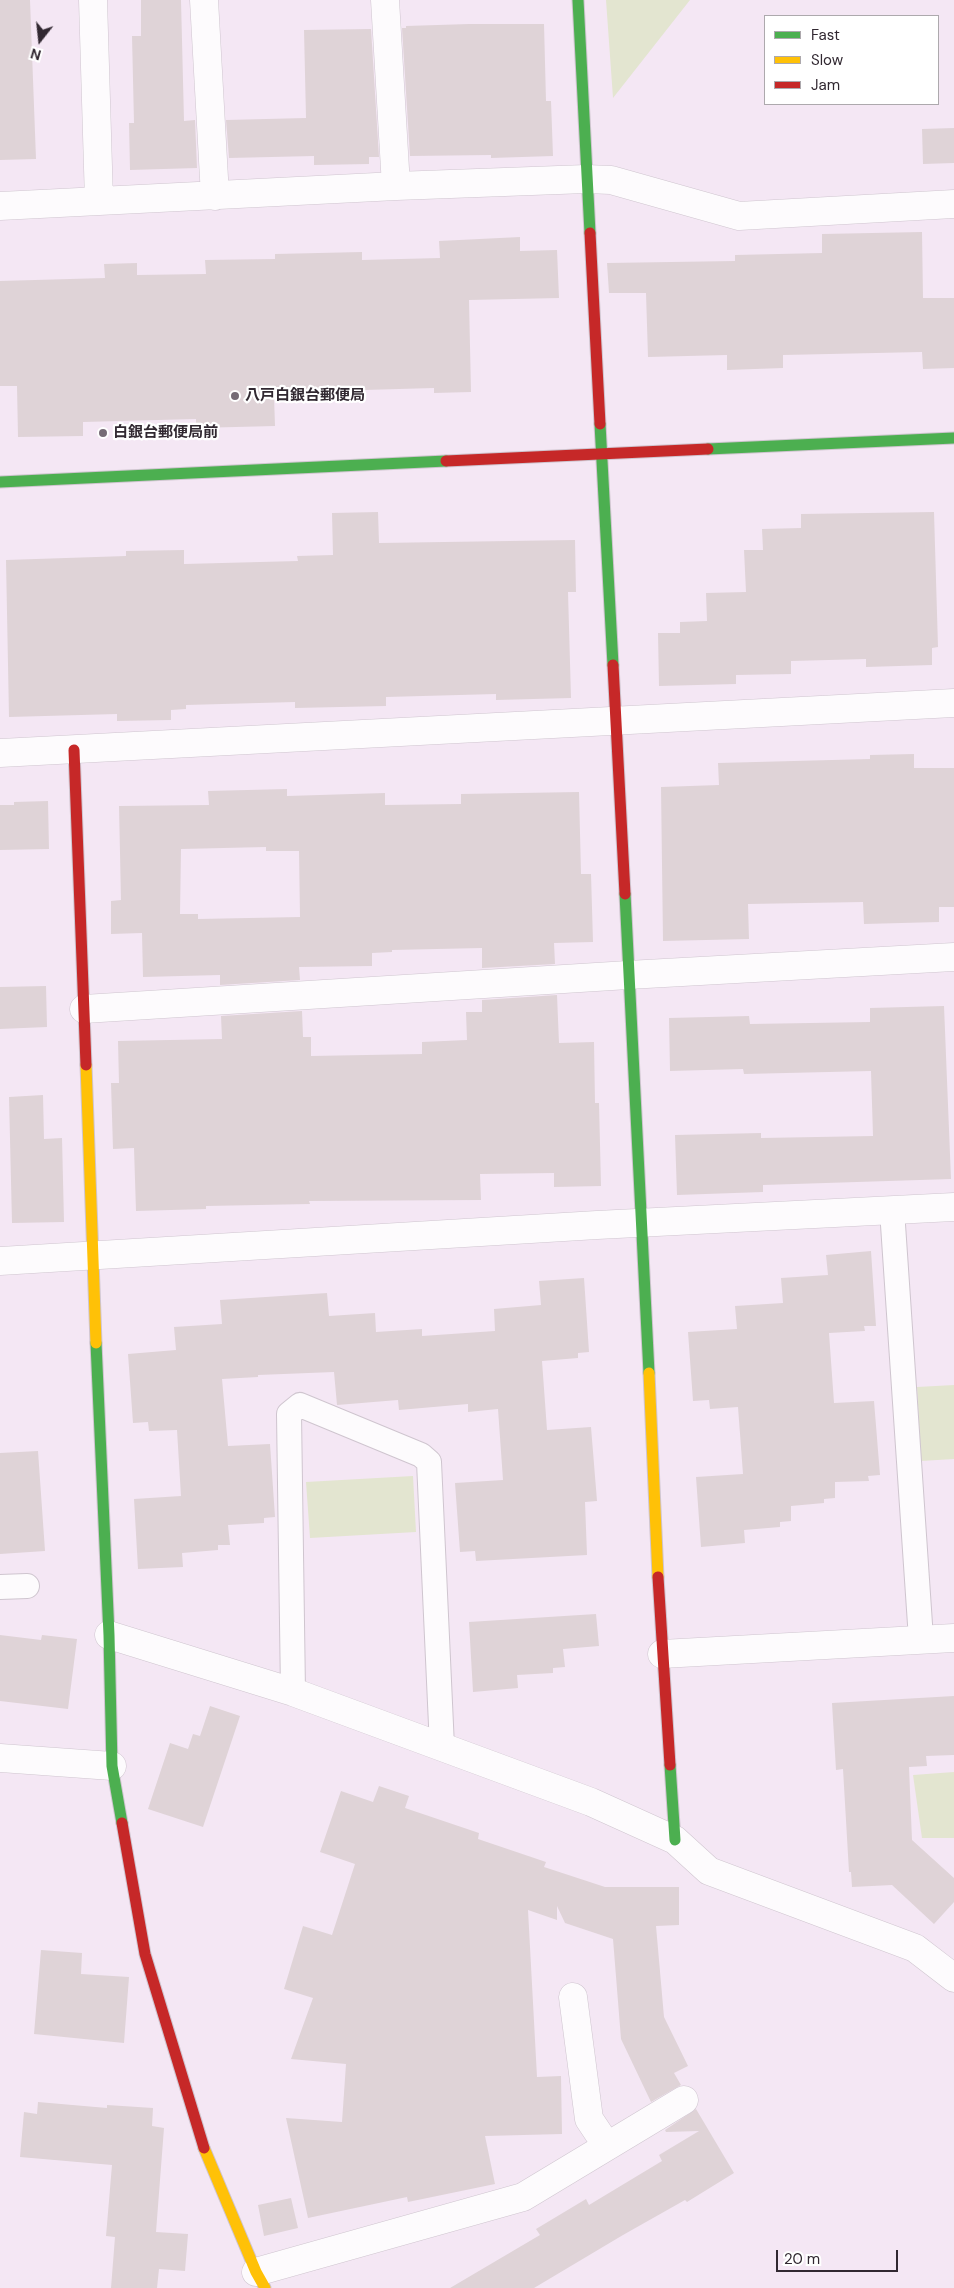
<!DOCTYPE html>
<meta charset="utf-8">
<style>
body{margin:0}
#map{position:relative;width:954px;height:2288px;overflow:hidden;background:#f4e7f4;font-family:"DM Sans",sans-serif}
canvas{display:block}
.legend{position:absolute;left:764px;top:15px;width:175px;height:90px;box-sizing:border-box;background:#fff;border:1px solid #ada9ad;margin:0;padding:6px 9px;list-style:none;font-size:15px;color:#312831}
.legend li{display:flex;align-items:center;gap:10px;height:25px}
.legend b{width:25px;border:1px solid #ada9ad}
.north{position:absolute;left:15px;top:15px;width:50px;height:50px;-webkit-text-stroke:4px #fff;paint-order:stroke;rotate:196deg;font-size:14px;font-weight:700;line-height:20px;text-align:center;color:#312831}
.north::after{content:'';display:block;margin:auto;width:18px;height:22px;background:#312831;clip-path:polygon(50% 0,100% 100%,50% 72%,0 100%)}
.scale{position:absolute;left:776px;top:2250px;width:122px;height:22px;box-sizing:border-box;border:2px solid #312831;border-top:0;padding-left:6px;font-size:15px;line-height:18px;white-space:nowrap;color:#312831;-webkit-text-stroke:4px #fff;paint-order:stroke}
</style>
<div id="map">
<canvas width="954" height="2288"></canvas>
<ul class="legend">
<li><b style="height:6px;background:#4caf50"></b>Fast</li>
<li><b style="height:6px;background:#ffc107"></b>Slow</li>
<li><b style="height:6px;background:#c62828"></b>Jam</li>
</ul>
<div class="north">N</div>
<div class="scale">20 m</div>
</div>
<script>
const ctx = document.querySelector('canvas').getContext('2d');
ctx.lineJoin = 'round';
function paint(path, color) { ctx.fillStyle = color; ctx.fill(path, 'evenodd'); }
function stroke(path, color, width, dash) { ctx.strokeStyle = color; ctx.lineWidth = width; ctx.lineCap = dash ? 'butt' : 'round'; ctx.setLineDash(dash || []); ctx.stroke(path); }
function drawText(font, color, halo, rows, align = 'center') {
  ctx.font = font + ' "DM Sans","Noto Sans JP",sans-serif'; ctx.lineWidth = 4.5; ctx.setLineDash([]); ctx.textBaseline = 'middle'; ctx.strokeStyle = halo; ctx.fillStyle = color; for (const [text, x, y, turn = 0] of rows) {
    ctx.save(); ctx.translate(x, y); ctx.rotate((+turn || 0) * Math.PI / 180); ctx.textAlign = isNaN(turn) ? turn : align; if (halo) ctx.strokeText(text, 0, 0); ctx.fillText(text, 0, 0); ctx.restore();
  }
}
const green = new Path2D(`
 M 606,0 L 690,0 L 613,98 Z
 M 954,1385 L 954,1459 L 921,1461 L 917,1387 Z
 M 413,1476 L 416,1532 L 310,1538 L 306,1482 Z
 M 954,1772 L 954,1838 L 922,1838 L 913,1775 Z`);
const building = new Path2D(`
 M 0,0 L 30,0 L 36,159 L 0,160 Z
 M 141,0 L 181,0 L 184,121 L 195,120 L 197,168 L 130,170 L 129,123 L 134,123 L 132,36 L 141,36 Z
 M 469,24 L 544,24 L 546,101 L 551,101 L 553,156 L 491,158 L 491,155 L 410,156 L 402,28 L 406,28 L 406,26 Z
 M 371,29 L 379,157 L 369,157 L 369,164 L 314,165 L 314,156 L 229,158 L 226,120 L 306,118 L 304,30 Z
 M 954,128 L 954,163 L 923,164 L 922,129 Z
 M 922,232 L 923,298 L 954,298 L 954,368 L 923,369 L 922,352 L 783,355 L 783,368 L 727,370 L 727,355 L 648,357 L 646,293 L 609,293 L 607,263 L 735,261 L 735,255 L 822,253 L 822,234 Z
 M 520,237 L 520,251 L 557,250 L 559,298 L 469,300 L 471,392 L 434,393 L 434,388 L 329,391 L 329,395 L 274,396 L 275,426 L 196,428 L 196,419 L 83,422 L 83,436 L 18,437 L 17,386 L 0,386 L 0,281 L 105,278 L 104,264 L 137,263 L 137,275 L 206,274 L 205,260 L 275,259 L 275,254 L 362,252 L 362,260 L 440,258 L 439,241 Z
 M 378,512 L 379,543 L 575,540 L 576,592 L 568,592 L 571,698 L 496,700 L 496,694 L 386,697 L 386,706 L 295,708 L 295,702 L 186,705 L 186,709 L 171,710 L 171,720 L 117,721 L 117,714 L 9,717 L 6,560 L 126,556 L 126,551 L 184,550 L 184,564 L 298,561 L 297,556 L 333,555 L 332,513 Z
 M 934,512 L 938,647 L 932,648 L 932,665 L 866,667 L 866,659 L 791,661 L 791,674 L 736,675 L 736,684 L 659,686 L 658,633 L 680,633 L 680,622 L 707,621 L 706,593 L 746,592 L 744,550 L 763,550 L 762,529 L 801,528 L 801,514 Z
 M 914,754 L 914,768 L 954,768 L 954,907 L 939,907 L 939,922 L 864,924 L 863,902 L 748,904 L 749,939 L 663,941 L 661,787 L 719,785 L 718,763 L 870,759 L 870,755 Z
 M 287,789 L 287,796 L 385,793 L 385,805 L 461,804 L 461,794 L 579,792 L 581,874 L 591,874 L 593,942 L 554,943 L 555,964 L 482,968 L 482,948 L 392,950 L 392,952 L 372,953 L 372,966 L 299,967 L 300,980 L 220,985 L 220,975 L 143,977 L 142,933 L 111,934 L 111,901 L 121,900 L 119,806 L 209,805 L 208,791 ZM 266,847 L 266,851 L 299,851 L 300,917 L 198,919 L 198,914 L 180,914 L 181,849 Z
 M 48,801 L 49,849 L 0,850 L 0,805 L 14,805 L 14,802 Z
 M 46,986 L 47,1027 L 0,1029 L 0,987 Z
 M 557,995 L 559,1043 L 594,1042 L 595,1103 L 599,1103 L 601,1186 L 554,1187 L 554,1173 L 480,1174 L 481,1200 L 309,1201 L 310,1204 L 206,1206 L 206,1209 L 136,1211 L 134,1148 L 113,1149 L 111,1083 L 119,1083 L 118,1041 L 222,1039 L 221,1016 L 302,1011 L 303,1037 L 311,1037 L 311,1056 L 422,1054 L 422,1042 L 467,1040 L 466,1012 L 482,1012 L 482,1000 Z
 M 944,1006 L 951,1179 L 763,1185 L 763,1192 L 677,1195 L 675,1135 L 761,1133 L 761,1138 L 873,1136 L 871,1071 L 744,1074 L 743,1069 L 670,1071 L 669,1018 L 749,1016 L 750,1024 L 870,1022 L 870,1008 Z
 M 43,1095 L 44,1139 L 62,1138 L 64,1222 L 12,1223 L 9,1097 Z
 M 871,1251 L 876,1326 L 864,1326 L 865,1331 L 829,1333 L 834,1403 L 874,1401 L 880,1475 L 868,1476 L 869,1481 L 835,1482 L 835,1498 L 824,1499 L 824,1503 L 791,1506 L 791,1521 L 780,1522 L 780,1527 L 744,1530 L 745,1543 L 701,1547 L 696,1477 L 743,1474 L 738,1407 L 710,1409 L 709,1400 L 693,1401 L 688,1332 L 737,1329 L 735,1306 L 783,1303 L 781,1278 L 828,1275 L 826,1255 Z
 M 584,1278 L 589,1352 L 578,1353 L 578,1358 L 542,1361 L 547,1430 L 591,1427 L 597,1501 L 585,1502 L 587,1555 L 476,1561 L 475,1551 L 460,1552 L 455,1483 L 503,1480 L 498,1409 L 468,1412 L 468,1404 L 399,1410 L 398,1400 L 337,1405 L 334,1372 L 258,1375 L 258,1377 L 222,1379 L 228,1446 L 270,1444 L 275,1517 L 264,1518 L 264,1523 L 228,1525 L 230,1545 L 218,1545 L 218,1550 L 182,1553 L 183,1567 L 138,1569 L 134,1499 L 181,1496 L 177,1430 L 149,1431 L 148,1422 L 133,1423 L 128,1354 L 176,1350 L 174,1327 L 222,1324 L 220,1300 L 327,1293 L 329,1316 L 375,1313 L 376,1332 L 422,1329 L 422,1336 L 495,1331 L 494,1309 L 541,1305 L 539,1281 Z
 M 38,1451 L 45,1551 L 0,1554 L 0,1453 Z
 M 596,1614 L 599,1646 L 563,1649 L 565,1667 L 553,1668 L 553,1673 L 517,1675 L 518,1688 L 473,1692 L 469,1622 Z
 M 0,1635 L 41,1640 L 42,1635 L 77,1639 L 68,1709 L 0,1701 Z
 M 954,1696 L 954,1755 L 926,1756 L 927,1766 L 909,1767 L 912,1840 L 954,1878 L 954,1902 L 934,1924 L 892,1885 L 852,1887 L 851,1872 L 849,1872 L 843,1769 L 836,1770 L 832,1703 Z
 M 210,1706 L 240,1716 L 203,1827 L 148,1809 L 170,1743 L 188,1749 L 193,1734 L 200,1736 Z
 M 379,1786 L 409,1796 L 405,1808 L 479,1833 L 478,1839 L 546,1862 L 544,1867 L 605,1887 L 679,1887 L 679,1925 L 656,1926 L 664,2017 L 688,2066 L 674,2073 L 681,2085 L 651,2102 L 621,2039 L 613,1939 L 565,1923 L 557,1906 L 557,1920 L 528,1910 L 537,2077 L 561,2076 L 562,2134 L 485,2136 L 495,2184 L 408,2202 L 407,2197 L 308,2218 L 286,2118 L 342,2122 L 346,2064 L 291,2059 L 313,1998 L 284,1989 L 303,1926 L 332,1935 L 355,1864 L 320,1852 L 341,1791 L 373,1802 Z
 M 41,1950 L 82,1953 L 81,1974 L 129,1977 L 124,2043 L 34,2034 Z
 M 38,2102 L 107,2108 L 107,2105 L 153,2108 L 152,2126 L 164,2128 L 156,2232 L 188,2234 L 185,2271 L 159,2269 L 157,2288 L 111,2288 L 115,2237 L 106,2236 L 112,2165 L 20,2157 L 24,2112 L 37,2114 Z
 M 696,2109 L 734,2173 L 687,2202 L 685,2200 L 623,2235 L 534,2288 L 450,2288 L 540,2235 L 536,2229 L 586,2199 L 589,2205 L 662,2161 L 659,2155 L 699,2131 L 666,2132 L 665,2130 Z
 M 291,2198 L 298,2228 L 264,2236 L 258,2205 Z`);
const lane = new Path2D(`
 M 892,1210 L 921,1639
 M 0,1587 L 27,1586
 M 293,1692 L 289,1414 L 300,1405 L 421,1455 L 429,1462 L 442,1747`);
const street = new Path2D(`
 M 93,0 L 99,201
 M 204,0 L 215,196
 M 385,0 L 396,186
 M 0,206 L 396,186 L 586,179 L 611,180 L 739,216 L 954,204
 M 0,753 L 954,703
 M 84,1009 L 628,975 L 954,957
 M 0,1261 L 597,1225 L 954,1207
 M 109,1635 L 293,1692 L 591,1802 L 675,1840 L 709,1871 L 915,1948 L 954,1978
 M 662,1654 L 954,1638
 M 0,1758 L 112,1766
 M 573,1997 L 589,2119 L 607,2146
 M 256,2272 L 523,2197 L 684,2100`);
const fast = new Path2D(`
 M 578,0 L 590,233
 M 600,424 L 613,665
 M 708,449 L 954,438
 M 0,482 L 446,461
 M 625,894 L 649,1373
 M 96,1343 L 109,1635 L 112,1766 L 122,1823
 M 670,1765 L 675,1840`);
const slow = new Path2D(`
 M 86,1065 L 96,1343
 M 649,1373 L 658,1577
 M 204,2148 L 256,2272 L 265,2288`);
const jam = new Path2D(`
 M 590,233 L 600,424
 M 446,461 L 708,449
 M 613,665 L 625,894
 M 74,750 L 86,1065
 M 658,1577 L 670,1765
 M 122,1823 L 145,1954 L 204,2148`);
const markers = [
 [235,396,5,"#756b75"],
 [103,433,5,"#756b75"]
];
const poiNames = [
 ["八戸白銀台郵便局",245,396],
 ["白銀台郵便局前",113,433]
];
paint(green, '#e3e5d0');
paint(building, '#dfd3d7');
stroke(lane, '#cfc5cf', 26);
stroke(street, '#cfc5cf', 29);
stroke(fast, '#cfc5cf', 13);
stroke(slow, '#cfc5cf', 13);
stroke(jam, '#cfc5cf', 13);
stroke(lane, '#fdfbfd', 24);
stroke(street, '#fdfbfd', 28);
stroke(fast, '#4caf50', 11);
stroke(slow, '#ffc107', 11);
stroke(jam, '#c62828', 11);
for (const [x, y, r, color] of markers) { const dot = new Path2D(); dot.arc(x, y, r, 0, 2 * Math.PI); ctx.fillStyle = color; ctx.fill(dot); stroke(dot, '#fff', 2); }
drawText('bold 15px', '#312831', '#fff', poiNames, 'left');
</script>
